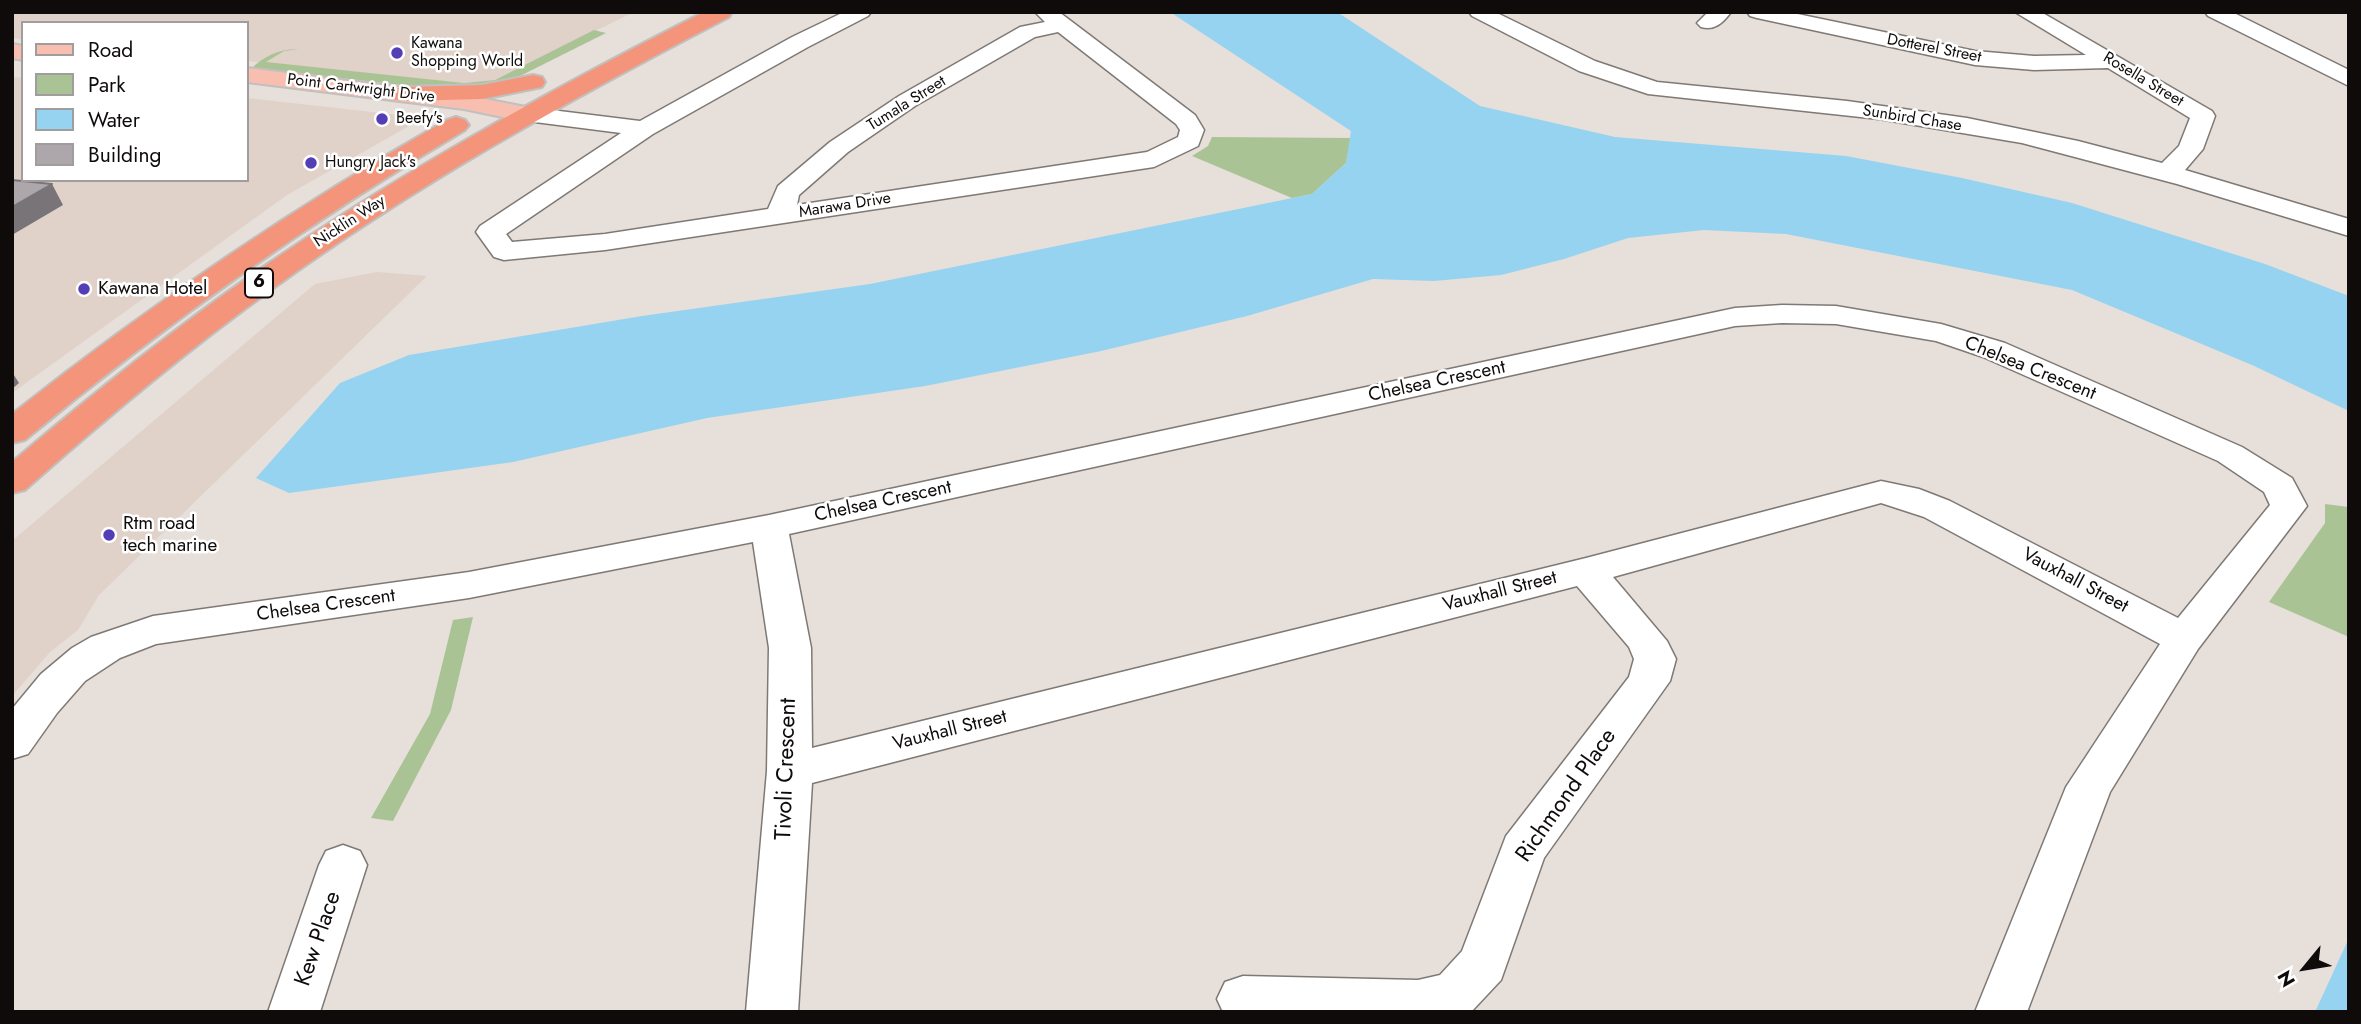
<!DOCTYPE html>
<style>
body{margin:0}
#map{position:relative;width:2361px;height:1024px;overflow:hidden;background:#e6dfda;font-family:Jost,sans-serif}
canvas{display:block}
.frame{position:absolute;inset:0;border:14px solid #0e0b0a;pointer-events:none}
.legend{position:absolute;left:21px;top:21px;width:228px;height:161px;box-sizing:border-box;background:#fff;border:2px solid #9f9d9d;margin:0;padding:9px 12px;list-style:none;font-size:21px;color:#0e0b0a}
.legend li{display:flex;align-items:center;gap:14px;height:35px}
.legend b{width:35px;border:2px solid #9f9d9d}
.north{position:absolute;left:2270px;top:933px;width:70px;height:70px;-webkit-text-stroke:5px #fff;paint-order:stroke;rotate:240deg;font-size:19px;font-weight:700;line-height:28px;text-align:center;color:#0e0b0a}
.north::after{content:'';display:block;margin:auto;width:24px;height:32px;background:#0e0b0a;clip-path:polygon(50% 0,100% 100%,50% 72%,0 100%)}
</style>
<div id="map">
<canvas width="2361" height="1024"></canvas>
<div class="frame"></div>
<ul class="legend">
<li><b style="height:9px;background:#f8bfb0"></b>Road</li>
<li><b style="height:19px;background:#aac395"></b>Park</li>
<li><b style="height:19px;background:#95d3f0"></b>Water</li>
<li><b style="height:19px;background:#ada6ab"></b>Building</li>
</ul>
<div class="north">N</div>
</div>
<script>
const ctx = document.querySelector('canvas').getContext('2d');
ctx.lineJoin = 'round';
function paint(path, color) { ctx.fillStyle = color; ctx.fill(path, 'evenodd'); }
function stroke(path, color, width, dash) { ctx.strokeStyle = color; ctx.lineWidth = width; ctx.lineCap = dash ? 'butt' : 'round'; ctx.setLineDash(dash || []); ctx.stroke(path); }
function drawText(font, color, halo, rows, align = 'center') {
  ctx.font = font + ' Jost,sans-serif'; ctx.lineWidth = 5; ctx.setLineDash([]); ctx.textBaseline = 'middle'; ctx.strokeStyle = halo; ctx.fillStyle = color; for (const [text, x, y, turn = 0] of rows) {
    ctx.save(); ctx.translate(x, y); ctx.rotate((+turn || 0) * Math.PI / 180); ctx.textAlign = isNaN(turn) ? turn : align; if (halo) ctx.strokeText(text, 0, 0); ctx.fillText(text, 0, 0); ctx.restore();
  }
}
const built = new Path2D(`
 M 12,12 L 634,12 L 495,80 L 464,83 L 247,61 L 247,23 L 23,23 L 23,39 L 12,38 Z
 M 12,77 L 23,78 L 23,180 L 247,180 L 247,98 L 407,116 L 410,120 L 409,126 L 287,195 L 12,393 Z
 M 377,272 L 427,276 L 99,595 L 78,630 L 50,652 L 12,696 L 12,541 L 315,284 Z`);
const green = new Path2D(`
 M 594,30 L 606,33 L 504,84 L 436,89 L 252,68 C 262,57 282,48 298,49 L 284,51 L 266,62 L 464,83 L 495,80 Z
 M 1212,137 L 1351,138 L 1346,163 L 1312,194 L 1292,198 L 1192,156 L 1208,146 Z
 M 2325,504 L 2349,507 L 2349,637 L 2269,602 L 2325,523 Z
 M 473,617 L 451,710 L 393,821 L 371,818 L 430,714 L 453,620 Z`);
const water = new Path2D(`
 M 1170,12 L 1337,12 L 1480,106 L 1615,137 L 1846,156 L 1962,178 L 2072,203 L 2265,264 L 2349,296 L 2349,411 L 2252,365 L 2072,290 L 1786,234 L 1704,230 L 1628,238 L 1564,259 L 1501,275 L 1434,281 L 1373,279 L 1247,316 L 1101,351 L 925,386 L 707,418 L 513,462 L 289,493 L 256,478 L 340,383 L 409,355 L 642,316 L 870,284 L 1312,194 L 1346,163 L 1351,131 Z
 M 2349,938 L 2349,1012 L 2315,1012 Z`);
const minor = new Path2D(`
 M 844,12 L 871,12 L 868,16 L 808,47 L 653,134 L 506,234 L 512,242 L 605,234 L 768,209 L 778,186 L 830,142 L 899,96 L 1020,27 L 1045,22 L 1035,12 L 1059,12 L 1195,115 L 1204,130 L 1198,146 L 1154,167 L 605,250 L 504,260 L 494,257 L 476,232 L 480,226 L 621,133 L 527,121 L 518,119 L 515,114 L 518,109 L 527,107 L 640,121 L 792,37 ZM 1058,32 L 1176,124 L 1180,130 L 1178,137 L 1147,152 L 797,205 L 799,195 L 848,152 L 915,106 L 1035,37 Z
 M 1469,12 L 1495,12 L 1595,61 L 1657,82 L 1847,101 L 1967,118 L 2078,141 L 2162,163 L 2179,146 L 2190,118 L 2108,68 L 2034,70 L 1975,65 L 1757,18 L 1750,16 L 1747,12 L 1788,12 L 1975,51 L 2034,56 L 2086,55 L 2015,12 L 2041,12 L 2212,111 L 2215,116 L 2203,149 L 2185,170 L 2349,219 L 2349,236 L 2177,184 L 2022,143 L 1879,119 L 1648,94 L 1579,71 L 1472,16 Z
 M 1708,12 L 1731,12 C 1723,23 1714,31 1701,27 L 1697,23 Z
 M 2205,12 L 2232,12 L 2349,70 L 2349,86 L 2208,16 Z
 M 1782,305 L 1836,306 L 1941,324 L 2005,343 L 2242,447 L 2292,478 L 2307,506 L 2198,649 L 2110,792 L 2027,1012 L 1975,1012 L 2066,787 L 2160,644 L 1924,517 L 1881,503 L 1613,577 L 1667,641 L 1676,659 L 1670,681 L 1544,858 L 1501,980 L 1471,1012 L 1223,1012 L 1217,999 L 1225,982 L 1243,976 L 1418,980 L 1440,975 L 1462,951 L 1506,836 L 1629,677 L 1634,659 L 1629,647 L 1577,586 L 812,783 L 798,1012 L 746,1012 L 767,771 L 769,648 L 753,542 L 469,598 L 156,644 L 120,658 L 85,681 L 57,713 L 28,754 L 12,759 L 12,709 L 41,674 L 72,648 L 91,637 L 153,616 L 469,572 L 769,515 L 1735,308 ZM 1782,323 L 1836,324 L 1936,341 L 1983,357 L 2218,461 L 2264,492 L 2270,505 L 2178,618 L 1950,501 L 1919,489 L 1881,481 L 1586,558 L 812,748 L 811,648 L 789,534 L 1735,326 Z
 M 343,845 L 360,851 L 367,865 L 320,1012 L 268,1012 L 319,865 L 326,851 Z`);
const major = new Path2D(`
 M 12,44 L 23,46 L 23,60 L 12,58 Z
 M 247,68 L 464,95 L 536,109 L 540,114 L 536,119 L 527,122 L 464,109 L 247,82 Z`);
const highway = new Path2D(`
 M 704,12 L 732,12 L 729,17 C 571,99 415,185 271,290 C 185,352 104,420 25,490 L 12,493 L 12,462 C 89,397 167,334 250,276 C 394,176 548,91 704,12 Z
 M 533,75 L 542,77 L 545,82 L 542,87 L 482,99 L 402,101 L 393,99 L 390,94 L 393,89 L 402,87 L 482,85 Z
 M 456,117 L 465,120 L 469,125 L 465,130 C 309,222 164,325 25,440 L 12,443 L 12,414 C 150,305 294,207 447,120 Z`);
const shadedWall = new Path2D(`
 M 52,184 L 63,205 L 12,235 L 12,207 Z
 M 12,372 L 19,383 L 12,389 Z`);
const building = new Path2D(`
 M 12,180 L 52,184 L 12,207 Z`);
const markers = [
 [397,53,7,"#543eb6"],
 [382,119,7,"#543eb6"],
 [311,163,7,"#543eb6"],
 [84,289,7,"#543eb6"],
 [109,535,7,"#543eb6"]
];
const farPoinames = [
 ["Kawana",411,44],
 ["Shopping World",411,62],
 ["Beefy's",396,119],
 ["Hungry Jack's",325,163]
];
const farStreetnames = [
 ["Dotterel Street",1934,49,11],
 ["Rosella Street",2143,80,31],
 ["Point Cartwright Drive",361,89,7],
 ["Tumala Street",907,104,-32],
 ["Sunbird Chase",1912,119,9],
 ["Marawa Drive",845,206,-9],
 ["Nicklin Way",350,222,-33]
];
const shields = [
 [259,283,28]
];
const shieldNames = [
 ["6",259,283]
];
const poiNames = [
 ["Kawana Hotel",98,289],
 ["Rtm road",123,524],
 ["tech marine",123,546]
];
const streetNames = [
 ["Chelsea Crescent",2030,369,22],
 ["Chelsea Crescent",1437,382,-12],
 ["Chelsea Crescent",883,502,-12],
 ["Vauxhall Street",2075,581,28],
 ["Vauxhall Street",1500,592,-14],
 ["Chelsea Crescent",326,606,-8],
 ["Vauxhall Street",950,731,-14]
];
const nearStreetnames = [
 ["Tivoli Crescent",787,769,-88],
 ["Richmond Place",1567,796,-55],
 ["Kew Place",319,939,-71]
];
paint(built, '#e0d1c9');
paint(green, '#aac395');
paint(water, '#95d3f0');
stroke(minor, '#7f7975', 3);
stroke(major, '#c0c0bf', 4);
stroke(highway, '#c0c0bf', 4);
paint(minor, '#fff');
paint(major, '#f8bfb0');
paint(highway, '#f4957b');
paint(shadedWall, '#797478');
paint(building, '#ada6ab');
stroke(building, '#797478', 2);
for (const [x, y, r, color] of markers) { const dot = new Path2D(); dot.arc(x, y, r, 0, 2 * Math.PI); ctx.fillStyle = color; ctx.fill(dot); stroke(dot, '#fff', 2.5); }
drawText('16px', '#0e0b0a', '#fff', farPoinames, 'left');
drawText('16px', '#0e0b0a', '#fff', farStreetnames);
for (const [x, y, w] of shields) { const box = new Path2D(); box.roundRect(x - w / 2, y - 14.5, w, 29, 5); ctx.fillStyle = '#fff'; ctx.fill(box); stroke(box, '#0e0b0a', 2); }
drawText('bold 18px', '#0e0b0a', null, shieldNames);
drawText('19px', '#0e0b0a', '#fff', poiNames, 'left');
drawText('19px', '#0e0b0a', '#fff', streetNames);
drawText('23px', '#0e0b0a', '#fff', nearStreetnames);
</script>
